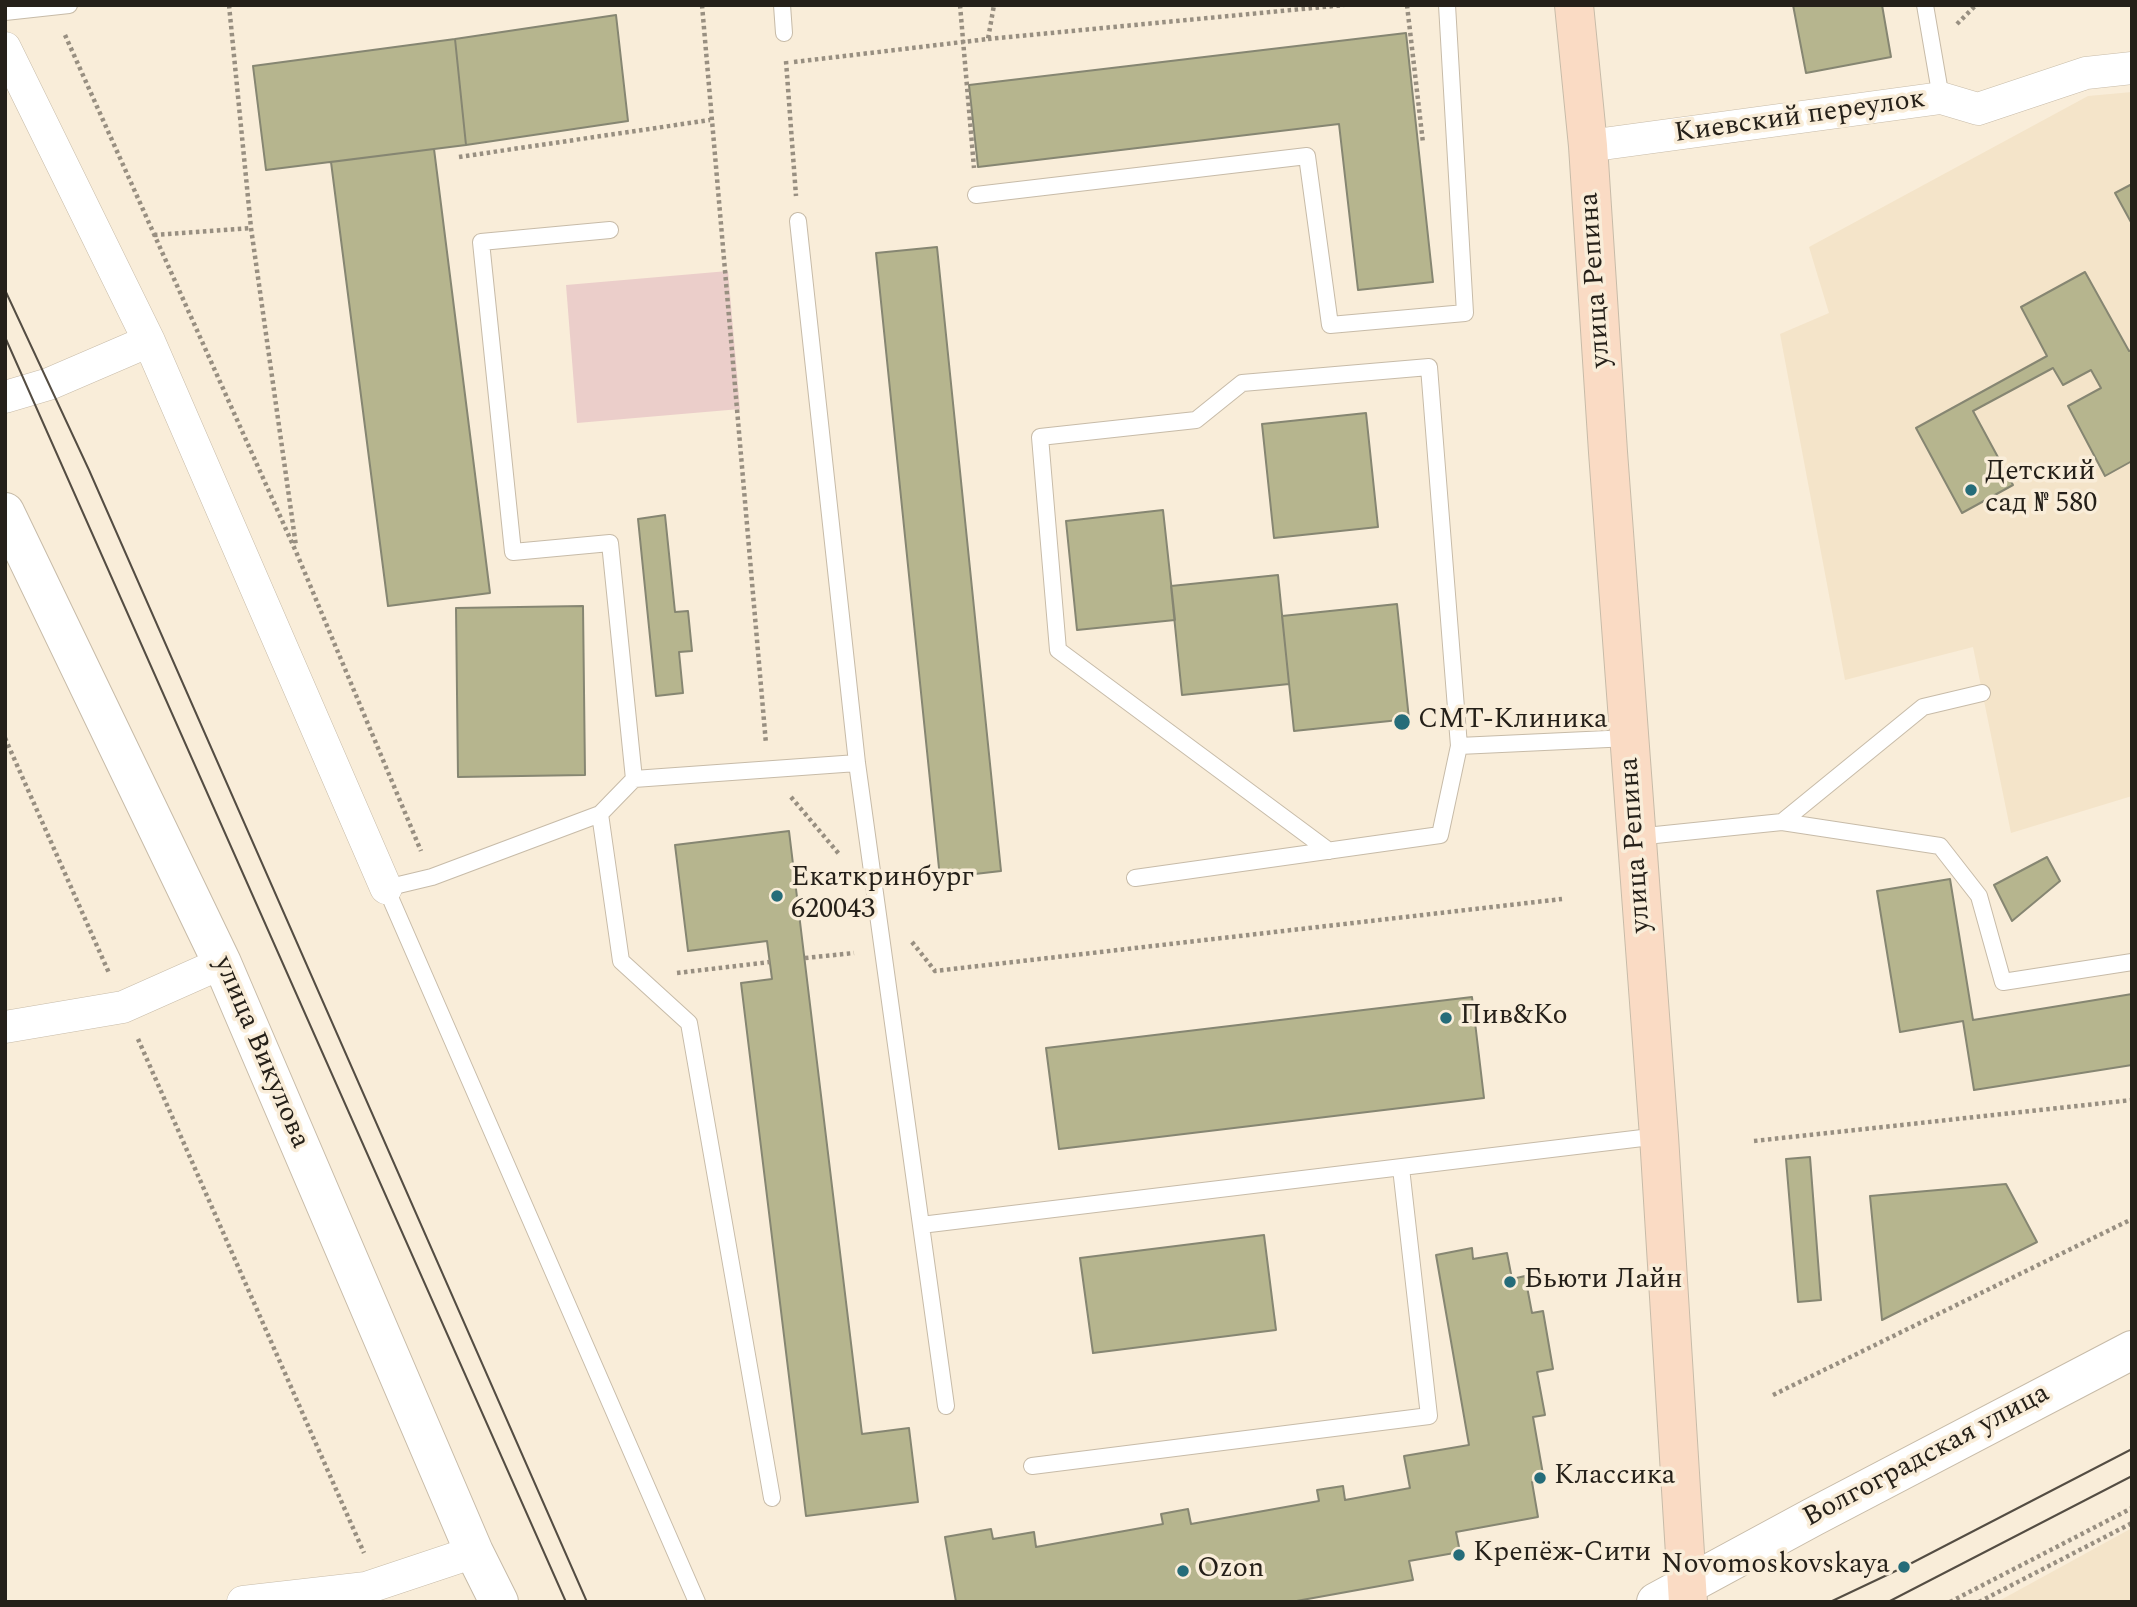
<!DOCTYPE html>
<meta charset="utf-8">
<style>
body{margin:0}
#map{position:relative;width:2137px;height:1607px;overflow:hidden;background:#f9edd9;font-family:Spectral,serif}
canvas{display:block}
.frame{position:absolute;inset:0;border:7px solid #252019;pointer-events:none}
</style>
<div id="map">
<canvas width="2137" height="1607"></canvas>
<div class="frame"></div>
</div>
<script>
const ctx = document.querySelector('canvas').getContext('2d');
ctx.lineJoin = 'round';
function paint(path, color) { ctx.fillStyle = color; ctx.fill(path, 'evenodd'); }
function stroke(path, color, width, dash) { ctx.strokeStyle = color; ctx.lineWidth = width; ctx.lineCap = dash ? 'butt' : 'round'; ctx.setLineDash(dash || []); ctx.stroke(path); }
function drawText(font, color, halo, rows, align = 'center') {
  ctx.font = font + ' Spectral,serif'; ctx.lineWidth = 7; ctx.setLineDash([]); ctx.textBaseline = 'middle'; ctx.strokeStyle = halo; ctx.fillStyle = color; for (const [text, x, y, turn = 0] of rows) {
    ctx.save(); ctx.translate(x, y); ctx.rotate((+turn || 0) * Math.PI / 180); ctx.textAlign = isNaN(turn) ? turn : align; if (halo) ctx.strokeText(text, 0, 0); ctx.fillText(text, 0, 0); ctx.restore();
  }
}
const built = new Path2D(`
 M 2132,92 L 2132,796 L 2011,833 L 1973,647 L 1845,680 L 1780,334 L 1829,313 L 1809,247 L 2088,96 Z
 M 2132,1528 L 2132,1602 L 1997,1602 Z`);
const green = new Path2D(`
 M 728,271 L 740,409 L 577,423 L 566,285 Z`);
const building = new Path2D(`
 M 1793,5 L 1882,5 L 1891,57 L 1806,73 Z
 M 616,15 L 628,121 L 466,145 L 455,39 Z
 M 1406,33 L 1433,282 L 1358,290 L 1339,124 L 978,167 L 969,85 Z
 M 455,39 L 466,145 L 266,170 L 253,66 Z
 M 434,149 L 490,593 L 388,606 L 331,162 Z
 M 2132,184 L 2132,224 L 2115,193 Z
 M 937,247 L 1001,871 L 940,878 L 876,253 Z
 M 2085,272 L 2129,351 L 2132,350 L 2132,461 L 2105,476 L 2068,406 L 2101,388 L 2091,370 L 2063,385 L 2053,368 L 1973,411 L 2013,485 L 1962,513 L 1916,428 L 2047,356 L 2021,307 Z
 M 1366,413 L 1378,527 L 1274,538 L 1262,424 Z
 M 1163,510 L 1175,620 L 1077,630 L 1066,521 Z
 M 665,515 L 675,612 L 688,611 L 692,651 L 679,652 L 683,693 L 656,696 L 638,519 Z
 M 1278,575 L 1289,684 L 1182,695 L 1171,586 Z
 M 1397,604 L 1409,719 L 1294,731 L 1282,616 Z
 M 583,606 L 585,775 L 458,777 L 456,608 Z
 M 789,831 L 862,1434 L 909,1428 L 918,1502 L 806,1516 L 741,983 L 772,979 L 767,941 L 688,951 L 675,845 Z
 M 2047,857 L 2060,881 L 2012,921 L 1994,885 Z
 M 1950,879 L 1973,1020 L 2132,994 L 2132,1065 L 1974,1090 L 1963,1021 L 1900,1032 L 1877,891 Z
 M 1472,997 L 1484,1098 L 1059,1149 L 1046,1048 Z
 M 1810,1157 L 1821,1300 L 1798,1302 L 1786,1159 Z
 M 2006,1184 L 2037,1242 L 1882,1320 L 1870,1196 Z
 M 1264,1235 L 1276,1330 L 1093,1353 L 1080,1258 Z
 M 1472,1248 L 1473,1259 L 1507,1253 L 1512,1279 L 1525,1276 L 1532,1313 L 1543,1311 L 1553,1369 L 1537,1372 L 1545,1415 L 1533,1417 L 1544,1480 L 1532,1482 L 1538,1517 L 1456,1532 L 1460,1552 L 1409,1561 L 1413,1580 L 1291,1602 L 956,1602 L 945,1537 L 991,1529 L 993,1539 L 1034,1532 L 1036,1547 L 1163,1524 L 1161,1514 L 1188,1509 L 1191,1524 L 1319,1501 L 1317,1490 L 1343,1486 L 1345,1500 L 1410,1488 L 1404,1456 L 1469,1445 L 1436,1255 Z`);
const path = new Path2D(`
 M 229,5 L 251,228 L 296,546
 M 702,5 L 766,744
 M 960,5 L 974,168
 M 1407,5 L 1423,143
 M 1957,24 L 1976,5
 M 65,35 L 297,554 L 421,851
 M 988,39 L 1344,5
 M 786,61 L 796,196
 M 794,62 L 988,39 L 994,5
 M 459,157 L 710,120
 M 154,235 L 251,228
 M 5,738 L 109,973
 M 791,797 L 839,854
 M 912,942 L 935,971 L 1562,899
 M 805,958 L 854,953
 M 677,973 L 770,962
 M 138,1039 L 364,1553
 M 1754,1141 L 2132,1100
 M 1773,1395 L 2132,1219
 M 1950,1602 L 2132,1508
 M 1979,1602 L 2132,1523`);
const service = new Path2D(`
 M 782,5 L 784,33
 M 1925,5 L 1941,98
 M 5,12 L 69,5
 M 976,195 L 1307,156 L 1330,325 L 1465,313 L 1447,5
 M 798,221 L 857,763 L 946,1406
 M 610,230 L 481,242 L 513,552 L 610,543 L 634,779
 M 600,814 L 621,961 L 689,1023 L 772,1498
 M 1782,822 L 1923,707 L 1982,693
 M 1636,837 L 1782,822 L 1940,846 L 1979,896 L 2003,982 L 2132,962
 M 1329,851 L 1058,650 L 1040,437 L 1196,420 L 1242,383 L 1429,367 L 1459,746
 M 1135,878 L 1440,835 L 1459,746 L 1629,738
 M 921,1225 L 1659,1136
 M 1032,1466 L 1429,1416 L 1401,1168
 M 697,1602 L 386,888 L 432,877 L 600,814 L 634,779 L 857,763`);
const minor = new Path2D(`
 M 5,48 L 149,341 L 386,888
 M 1588,146 L 1941,98 L 1978,109 L 2086,73 L 2132,68
 M 5,397 L 49,384 L 149,341
 M 5,1027 L 123,1007 L 222,963
 M 243,1602 L 366,1588 L 474,1552`);
const tertiary = new Path2D(`
 M 5,512 L 222,963 L 474,1552 L 499,1602
 M 1656,1602 L 1813,1517 L 2132,1350`);
const secondary = new Path2D(`
 M 1574,5 L 1588,146 L 1608,452 L 1659,1136 L 1688,1602`);
const tram = new Path2D(`
 M 5,290 L 89,470 L 587,1602
 M 5,337 L 566,1602
 M 1830,1602 L 1904,1567 L 2132,1449
 M 1888,1602 L 2132,1476`);
const markers = [
 [1971,490,7,"#256c79"],
 [1402,722,9,"#256c79"],
 [777,896,7,"#256c79"],
 [1446,1018,7,"#256c79"],
 [1510,1282,7,"#256c79"],
 [1540,1478,7,"#256c79"],
 [1459,1555,7,"#256c79"],
 [1904,1567,7,"#256c79"],
 [1183,1571,7,"#256c79"]
];
const streetNames = [
 ["Киевский переулок",1800,118,-8],
 ["улица Репина",1597,280,-94],
 ["улица Репина",1637,845,-94],
 ["улица Викулова",260,1053,67],
 ["Волгоградская улица",1927,1457,-28]
];
const poiNames = [
 ["Детский",1985,474],
 ["сад № 580",1985,506],
 ["СМТ-Клиника",1418,722],
 ["Екаткринбург",791,880],
 ["620043",791,912],
 ["Пив&Ко",1460,1018],
 ["Бьюти Лайн",1524,1282],
 ["Классика",1554,1478],
 ["Крепёж-Сити",1473,1555],
 ["Novomoskovskaya",1890,1567,"right"],
 ["Ozon",1197,1571]
];
paint(built, '#f4e4c9');
paint(green, '#ebceca');
paint(building, '#b6b58e');
stroke(building, '#868672', 2);
stroke(service, '#c7bba8', 18);
stroke(minor, '#c7bba8', 33);
stroke(tertiary, '#c7bba8', 40);
stroke(secondary, '#c7bba8', 40);
stroke(path, '#988f81', 4.5, [3.5, 3.5]);
stroke(service, '#fff', 16);
stroke(minor, '#fff', 32);
stroke(tertiary, '#fff', 38);
stroke(secondary, '#fadbc4', 38);
stroke(tram, '#544d43', 2);
for (const [x, y, r, color] of markers) { const dot = new Path2D(); dot.arc(x, y, r, 0, 2 * Math.PI); ctx.fillStyle = color; ctx.fill(dot); stroke(dot, '#f9edd9', 2.5); }
drawText('28px', '#252019', '#f9edd9', streetNames);
drawText('28px', '#252019', '#f9edd9', poiNames, 'left');
</script>
